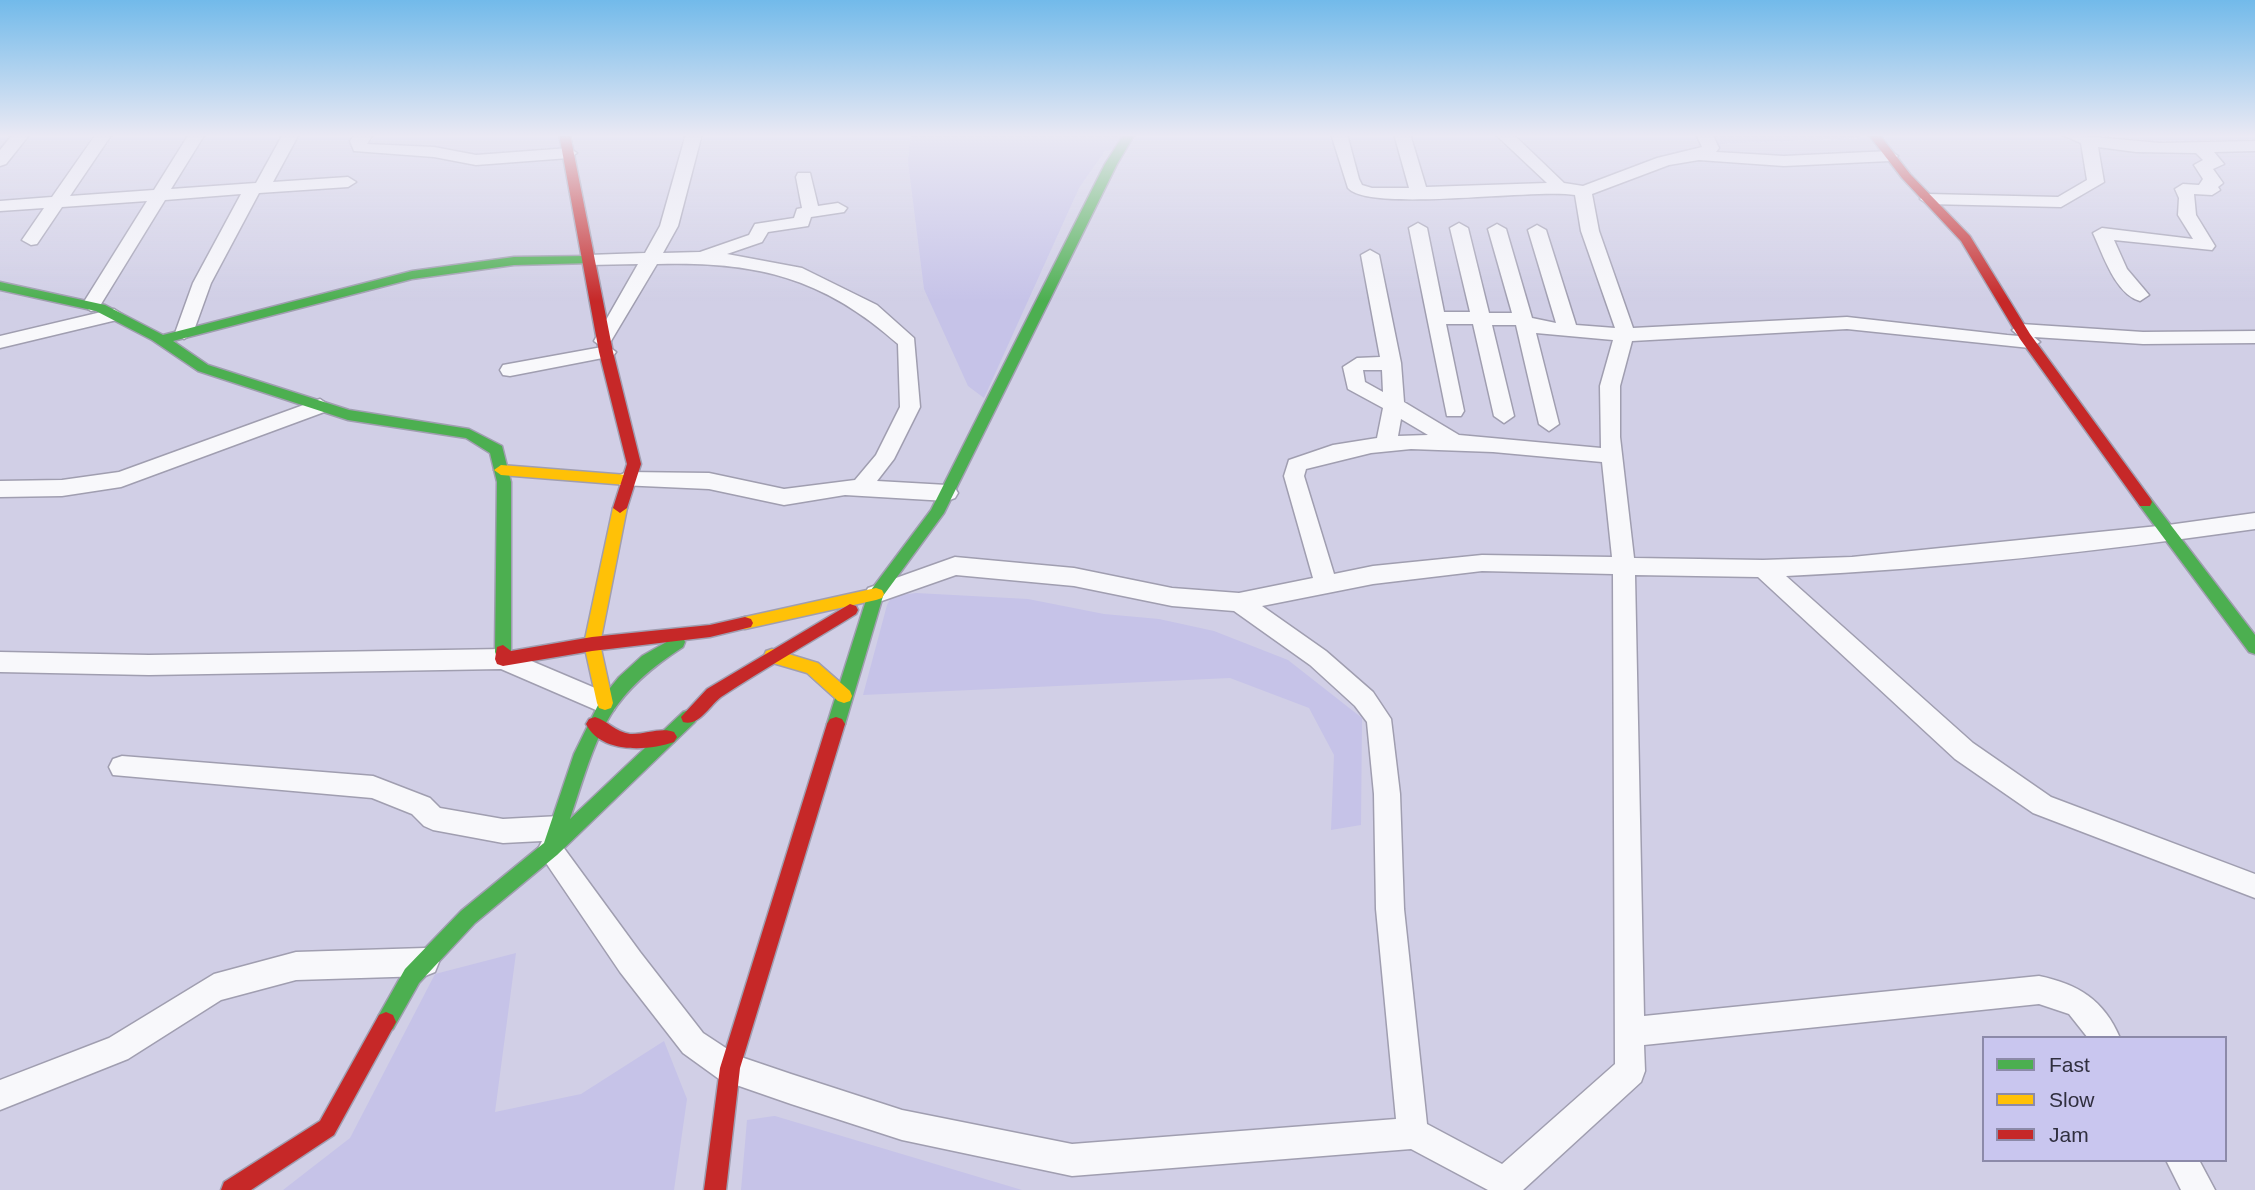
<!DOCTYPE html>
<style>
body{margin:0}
#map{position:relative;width:2255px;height:1190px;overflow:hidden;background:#d1cfe6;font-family:Helvetica,sans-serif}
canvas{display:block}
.legend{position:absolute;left:1982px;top:1036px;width:245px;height:126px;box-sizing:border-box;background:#c9c6ef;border:2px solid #8c8aa9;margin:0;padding:9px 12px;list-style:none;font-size:21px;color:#302f3f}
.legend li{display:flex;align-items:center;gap:14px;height:35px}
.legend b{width:35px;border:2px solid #8c8aa9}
</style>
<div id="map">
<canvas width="2255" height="1190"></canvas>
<ul class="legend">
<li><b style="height:9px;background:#4caf50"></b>Fast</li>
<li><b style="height:9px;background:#ffc107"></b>Slow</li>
<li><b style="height:9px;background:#c62828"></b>Jam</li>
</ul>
</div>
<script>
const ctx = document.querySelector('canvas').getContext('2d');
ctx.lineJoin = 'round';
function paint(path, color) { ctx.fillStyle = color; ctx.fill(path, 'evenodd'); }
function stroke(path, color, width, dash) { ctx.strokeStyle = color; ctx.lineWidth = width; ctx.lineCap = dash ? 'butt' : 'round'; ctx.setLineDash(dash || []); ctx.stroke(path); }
const built = new Path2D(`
 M 911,134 L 1123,134 L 1122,148 L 1105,151 L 1079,188 L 984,398 L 968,386 L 924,289 L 908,162 Z
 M 1694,134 L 1858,134 L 1860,138 L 1699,145 Z
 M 916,593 L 1028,599 L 1104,614 L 1159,619 L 1214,631 L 1288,660 L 1362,718 L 1361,825 L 1331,830 L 1334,755 L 1309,708 L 1230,678 L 863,695 L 887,605 L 892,596 Z
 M 516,953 L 495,1112 L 581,1094 L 664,1041 L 687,1099 L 674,1190 L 283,1190 L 350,1138 L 435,974 Z
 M 774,1116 L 775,1116 L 1022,1190 L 741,1190 L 747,1120 Z`);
const street = new Path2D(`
 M 13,134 L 30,134 L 6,164 L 0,166 L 0,150 Z
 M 96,134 L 112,134 L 70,196 L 154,190 L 189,134 L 205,134 L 171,189 L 256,183 L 283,134 L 299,134 L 273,182 L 348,177 L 356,182 L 348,187 L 259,193 L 211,283 L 193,333 L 184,339 L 175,333 L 193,283 L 241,194 L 165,200 L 98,309 L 91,311 L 82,305 L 147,201 L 62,207 L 37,244 L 31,245 L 22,240 L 44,208 L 0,211 L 0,201 L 52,197 Z
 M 355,134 L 373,134 L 367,144 L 434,147 L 476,155 L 569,148 L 577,153 L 569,158 L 476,165 L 434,157 L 354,151 L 350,141 Z
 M 686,134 L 702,134 L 678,226 L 663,253 L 700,252 L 749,235 L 755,224 L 794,218 L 797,209 L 802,208 L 796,177 L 798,173 L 810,173 L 818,206 L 838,203 L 847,208 L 844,212 L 811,217 L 808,226 L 768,232 L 762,242 L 727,254 L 802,268 L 877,305 L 914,338 L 920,407 L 894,459 L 877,481 L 947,485 L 955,488 L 958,493 L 955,498 L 947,501 L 845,495 L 784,505 L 709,489 L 620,485 L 616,480 L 620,475 L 627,472 L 709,473 L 784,489 L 855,480 L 876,455 L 900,407 L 898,344 C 823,277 755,261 657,264 L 608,346 L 616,352 L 613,356 L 510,376 L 503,375 L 500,370 L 503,365 L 602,347 L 594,341 L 638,264 L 588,265 L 579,260 L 588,255 L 645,253 L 660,226 Z
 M 1331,134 L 1347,134 L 1359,179 L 1362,185 L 1372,188 L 1409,188 L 1394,134 L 1410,134 L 1426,187 L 1547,183 L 1495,134 L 1513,134 L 1564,183 L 1583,186 L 1657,158 L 1702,147 L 1696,134 L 1712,134 L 1719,148 L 1716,152 L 1784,156 L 1890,151 L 1898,156 L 1890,161 L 1784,166 L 1699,160 L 1669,165 L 1592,194 L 1599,231 L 1633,328 L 1847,317 L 2007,335 L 2019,336 L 2012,330 L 2021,324 L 2143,332 L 2255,331 L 2255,343 L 2143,344 L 2034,337 L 2040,342 L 2030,348 L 1847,329 L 1632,341 L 1620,386 L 1620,437 L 1634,558 L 1763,560 L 1852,557 L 2168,525 L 2255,513 L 2255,529 C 2100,551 1942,569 1786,576 L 1973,743 L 2051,797 L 2255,874 L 2255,898 L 2033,813 L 1955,759 L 1758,577 L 1635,575 L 1644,1016 L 2039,976 C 2078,984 2104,1000 2120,1038 L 2088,1038 L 2069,1014 L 2039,1004 L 1644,1045 L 1645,1071 L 1641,1082 L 1523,1190 L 1488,1190 L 1411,1149 L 1072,1176 L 902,1140 L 791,1104 L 719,1079 L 683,1053 L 620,972 L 542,857 L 538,849 L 542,841 L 503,843 L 433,830 L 424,826 L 412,814 L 372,798 L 113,775 L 109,767 L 113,759 L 122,756 L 373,776 L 430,798 L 440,808 L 503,819 L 560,816 L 569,820 L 573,828 L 569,836 L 558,840 L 640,952 L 703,1033 L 738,1056 L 791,1074 L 902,1110 L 1072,1144 L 1396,1119 L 1376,909 L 1374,794 L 1367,722 L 1355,706 L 1310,665 L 1234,611 L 1172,606 L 1074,586 L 956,575 L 876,603 L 868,600 L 865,594 L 868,588 L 955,557 L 1074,568 L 1172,588 L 1239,593 L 1313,578 L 1284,476 L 1289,460 L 1333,445 L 1377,438 L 1383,408 L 1348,389 L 1343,367 L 1357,358 L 1380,357 L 1361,255 L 1370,250 L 1379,255 L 1401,363 L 1404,402 L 1459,435 L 1601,448 L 1600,386 L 1613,340 L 1536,333 L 1559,424 L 1549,431 L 1539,424 L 1516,325 L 1492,325 L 1514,416 L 1504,423 L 1494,416 L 1473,324 L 1446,324 L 1464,411 L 1461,416 L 1447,416 L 1409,228 L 1418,223 L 1427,228 L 1444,312 L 1470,312 L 1450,228 L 1459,223 L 1468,228 L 1489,313 L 1512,313 L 1488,229 L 1497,224 L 1506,229 L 1532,318 L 1556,323 L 1528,230 L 1537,225 L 1546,230 L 1576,325 L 1615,328 L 1581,231 L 1575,195 C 1534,188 1370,213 1348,188 ZM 1363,370 L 1382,370 L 1383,392 L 1365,382 ZM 1401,419 L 1428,435 L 1398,436 ZM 1411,449 L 1493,452 L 1602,462 L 1612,557 L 1482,555 L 1373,566 L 1334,574 L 1304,476 L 1306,469 L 1371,453 ZM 1482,571 L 1613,574 L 1615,1064 L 1502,1164 L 1427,1124 L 1404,909 L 1400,794 L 1391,719 L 1373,692 L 1326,651 L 1262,606 L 1373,584 Z
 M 2060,134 L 2160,143 L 2255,141 L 2255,151 L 2214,152 L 2224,164 L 2213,169 L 2223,183 L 2218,187 L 2220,190 L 2212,195 L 2194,194 L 2196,215 L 2215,246 L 2212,250 L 2114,240 L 2127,269 L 2149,295 L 2140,301 C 2115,294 2103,254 2093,233 L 2102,228 L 2193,239 L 2178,215 L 2179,198 L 2175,189 L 2183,184 L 2199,185 L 2203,179 L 2194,165 L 2203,160 L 2196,153 L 2136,152 L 2098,147 L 2104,182 L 2061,207 L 1928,204 L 1920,199 L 1928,194 L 2058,197 L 2087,180 L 2081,143 Z
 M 114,309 L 123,315 L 121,319 L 0,348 L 0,336 Z
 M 320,399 L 330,406 L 327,411 L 121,487 L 62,496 L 0,497 L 0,481 L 62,480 L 119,472 Z
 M 503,649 L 614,696 L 617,703 L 614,710 L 605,713 L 596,710 L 501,669 L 149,675 L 0,672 L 0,652 L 149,655 Z
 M 425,948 L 435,952 L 439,962 L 435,972 L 425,976 L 296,980 L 221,1000 L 128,1059 L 0,1110 L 0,1080 L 109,1038 L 214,974 L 296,952 Z
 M 2166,1160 L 2199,1160 L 2215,1190 L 2181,1190 Z`);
const fast = new Path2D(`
 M 1124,134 L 1135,134 L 1117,164 L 944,513 L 883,596 L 845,724 L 842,729 L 836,731 L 830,729 L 827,724 L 868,594 L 931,510 L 1105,164 Z
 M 588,256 L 592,257 L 592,263 L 514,265 L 412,279 L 173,341 L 208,365 L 349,410 L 469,429 L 502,446 L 511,482 L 511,652 L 509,657 L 497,657 L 495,652 L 497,482 L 490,453 L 466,438 L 348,420 L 198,371 L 152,340 L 96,311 L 0,290 L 0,282 L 105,305 L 163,335 L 412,271 L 514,257 Z
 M 2145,497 L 2150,498 L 2255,635 L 2255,654 L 2249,652 L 2140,506 L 2138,502 L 2140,498 Z
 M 677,636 L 683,637 L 685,642 L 683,647 C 604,698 598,735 570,819 L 683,712 L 689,710 L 695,712 L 697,717 L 695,722 L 557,855 L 475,923 L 419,983 L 393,1029 L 386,1032 L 379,1029 L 376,1022 L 379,1015 L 405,969 L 461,911 L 544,843 L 574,754 L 601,699 L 619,677 L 642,656 Z`);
const slow = new Path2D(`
 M 501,465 L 627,475 L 634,480 L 627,485 L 501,475 L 494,470 Z
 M 620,503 L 627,508 L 600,644 L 613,703 L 611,708 L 605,710 L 599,708 L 597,703 L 584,644 L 613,508 Z
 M 876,588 L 882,590 L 884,594 L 882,598 L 876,600 L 745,629 L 739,627 L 737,623 L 739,619 L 745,617 Z
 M 772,649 L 818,663 L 850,691 L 852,696 L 850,701 L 844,703 L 838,701 L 807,673 L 766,661 L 764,656 L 766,651 Z`);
const jam = new Path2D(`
 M 559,134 L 570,134 L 613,352 L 641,464 L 627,508 L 620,513 L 613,508 L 627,464 L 599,352 Z
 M 1868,134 L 1879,134 L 1910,174 L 1970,236 L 2030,334 L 2150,498 L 2152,502 L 2150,506 L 2140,506 L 2020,339 L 1961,241 L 1902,178 Z
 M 850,604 L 856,606 L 858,610 L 856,614 C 811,642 765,668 721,697 C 710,705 699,727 683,722 L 681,717 L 707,689 Z
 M 745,617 L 751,619 L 753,623 L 751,627 L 710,637 L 592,651 L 503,666 L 497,664 L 495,659 L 497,647 L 503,645 L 511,651 L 592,637 L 710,625 Z
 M 595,717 C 608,721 615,732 630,734 C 644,735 661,727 674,732 L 677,737 L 674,742 C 648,751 601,754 586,724 L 589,719 Z
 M 836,717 L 842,719 L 845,724 L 740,1068 L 726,1190 L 704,1190 L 720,1068 L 827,724 L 830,719 Z
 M 386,1012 L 393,1015 L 396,1022 L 334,1135 L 251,1190 L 221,1190 L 224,1182 L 320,1121 L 379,1015 Z`);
paint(built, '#c6c3e8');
stroke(street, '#a09eb0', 3);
stroke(fast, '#a09eb0', 3);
stroke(slow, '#a09eb0', 3);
stroke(jam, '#a09eb0', 3);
paint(street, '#f8f8fb');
paint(fast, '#4caf50');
paint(slow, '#ffc107');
paint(jam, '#c62828');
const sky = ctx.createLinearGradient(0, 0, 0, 301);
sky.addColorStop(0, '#72baea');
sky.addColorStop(0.45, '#eae9f4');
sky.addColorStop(1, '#eae9f400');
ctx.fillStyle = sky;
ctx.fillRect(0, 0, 2255, 301);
</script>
